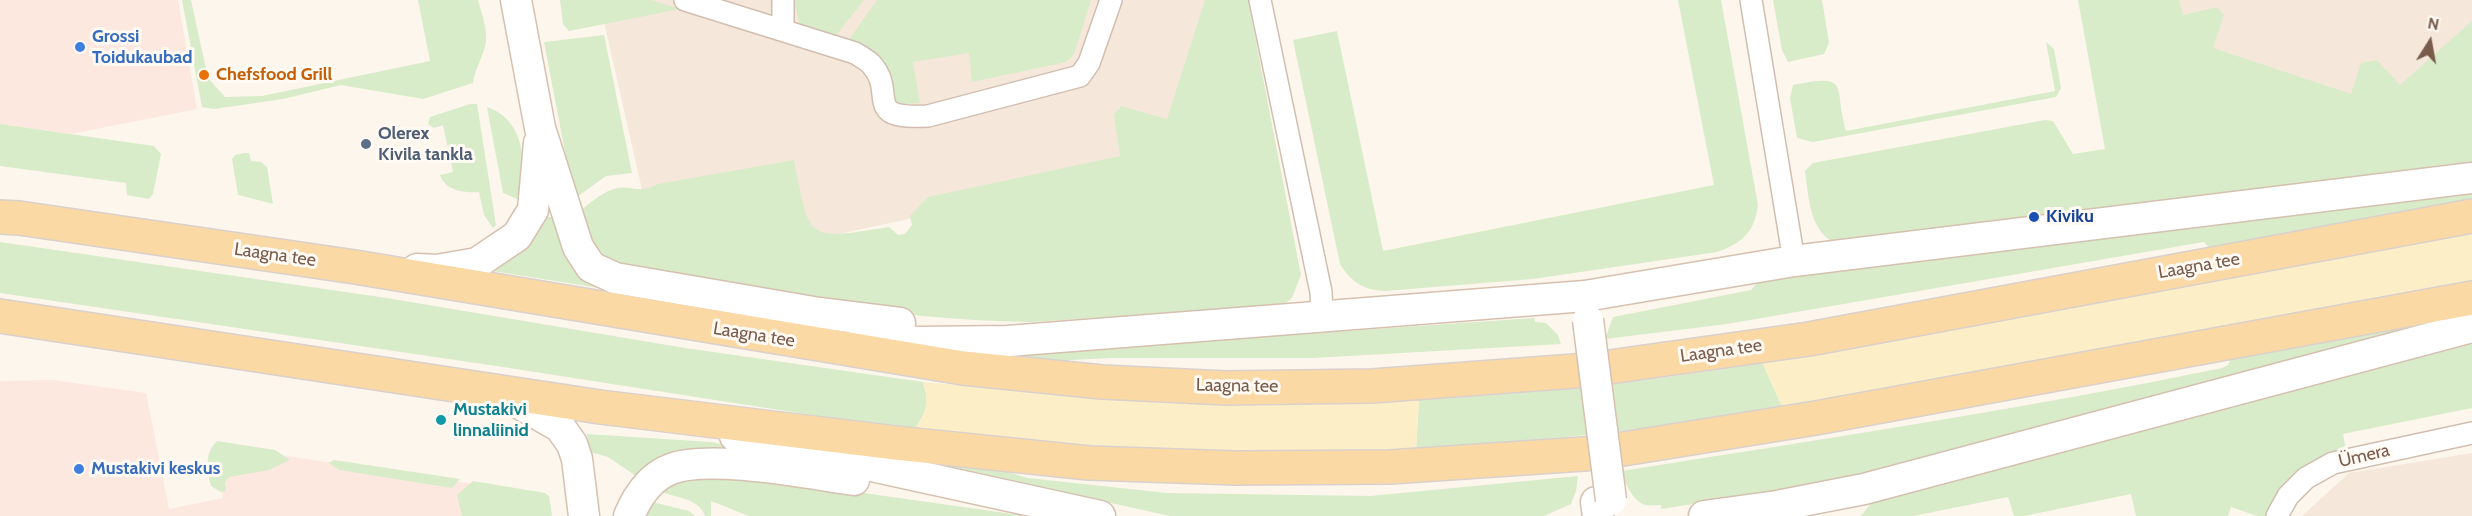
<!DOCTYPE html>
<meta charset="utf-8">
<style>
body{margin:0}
#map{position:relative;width:2472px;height:516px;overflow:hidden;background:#fdf6ec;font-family:Cabin,sans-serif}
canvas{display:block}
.north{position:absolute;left:2400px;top:12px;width:60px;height:60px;-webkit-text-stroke:4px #fffaf3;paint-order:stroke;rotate:11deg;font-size:16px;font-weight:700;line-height:24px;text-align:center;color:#7a5c4d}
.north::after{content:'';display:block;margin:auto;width:21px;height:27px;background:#7a5c4d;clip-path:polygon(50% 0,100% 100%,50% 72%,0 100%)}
</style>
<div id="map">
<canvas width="2472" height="516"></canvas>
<div class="north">N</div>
</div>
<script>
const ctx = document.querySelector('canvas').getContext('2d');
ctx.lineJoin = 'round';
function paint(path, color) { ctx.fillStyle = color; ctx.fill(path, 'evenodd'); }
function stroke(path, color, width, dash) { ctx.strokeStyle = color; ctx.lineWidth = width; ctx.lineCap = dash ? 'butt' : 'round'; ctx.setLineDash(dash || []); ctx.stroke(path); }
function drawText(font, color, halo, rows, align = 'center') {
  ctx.font = font + ' Cabin,sans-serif'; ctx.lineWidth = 6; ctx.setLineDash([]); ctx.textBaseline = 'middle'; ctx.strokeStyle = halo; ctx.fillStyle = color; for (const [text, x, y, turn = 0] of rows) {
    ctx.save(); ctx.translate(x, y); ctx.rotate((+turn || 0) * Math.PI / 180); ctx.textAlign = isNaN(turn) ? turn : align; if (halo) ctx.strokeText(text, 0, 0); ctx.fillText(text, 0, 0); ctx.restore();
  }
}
const residential = new Path2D(`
 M 599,0 L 1246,0 L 1221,151 L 821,238 L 645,203 Z
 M 2123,0 L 2472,0 L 2472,105 L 2348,149 Z
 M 2472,453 L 2472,516 L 2302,516 L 2349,473 Z`);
const commercial = new Path2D(`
 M 0,0 L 178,0 L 197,109 L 71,134 L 0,124 Z
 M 53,380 L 146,393 L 169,509 L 223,498 L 213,445 L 513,490 L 518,516 L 0,516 L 0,381 Z`);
const green = new Path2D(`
 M 182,0 L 191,0 L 208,78 L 225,97 L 262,96 L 430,61 L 418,0 L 478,0 C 482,15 489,32 485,47 C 481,60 475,70 473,83 L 423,99 L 341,85 L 283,99 L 214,109 L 202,107 Z
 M 560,0 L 651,0 L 680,9 L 569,31 L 563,24 Z
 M 794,0 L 864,0 L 834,38 L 800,26 Z
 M 877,0 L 1091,0 L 1074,54 L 1066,62 L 972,82 L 969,53 L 913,62 L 920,103 L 905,104 L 895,102 L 848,41 Z
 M 1205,0 L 1248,0 L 1301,275 L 1292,298 L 1282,306 L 1031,322 C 893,320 758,294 623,272 L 593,251 L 578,212 C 588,205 600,194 611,190 C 630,182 636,196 658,184 L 794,160 C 810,242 806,240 889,227 L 898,235 L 905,234 L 912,225 L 910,216 L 928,197 L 1120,156 L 1114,115 L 1121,106 L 1167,119 Z
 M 1678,0 L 1721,0 L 1758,205 C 1755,232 1741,244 1717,252 L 1533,279 L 1385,291 C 1364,290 1351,282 1340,264 L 1293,40 L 1337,31 L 1383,251 L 1714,185 Z
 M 1773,0 L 1822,0 L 1829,43 L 1824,54 L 1788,62 L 1782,50 Z
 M 2078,0 L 2179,0 L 2183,15 L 2217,7 L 2224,15 L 2213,48 L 2351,94 L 2361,63 L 2377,60 L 2400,85 L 2472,21 L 2472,168 L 1840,243 C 1836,242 1830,241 1827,238 C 1809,223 1808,192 1805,171 L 1813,163 L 2045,120 L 2053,121 L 2073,154 L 2105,149 Z
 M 604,35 L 632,173 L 606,176 L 574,199 L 544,42 Z
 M 2046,42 L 2054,49 L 2061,88 L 2056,97 L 1813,142 L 1797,138 L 1790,98 L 1793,85 C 1852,73 1833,85 1846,131 L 2055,91 Z
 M 470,104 L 477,104 L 496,225 L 493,228 L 484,215 L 479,192 C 465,193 445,191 440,175 L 453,172 L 443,125 L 434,128 L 428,124 L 430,117 Z
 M 487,107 C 528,121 524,167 524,202 L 503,193 Z
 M 0,124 L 154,146 L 161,154 L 153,194 L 149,199 L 127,195 L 126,183 L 0,166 Z
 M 244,153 L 249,153 L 251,161 L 261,162 L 267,167 L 273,204 L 238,195 L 232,159 L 235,155 Z
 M 2472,191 L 2472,201 L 2210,249 L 2204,242 L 1727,324 L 1605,339 L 1613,317 L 1751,290 L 1757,283 L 1853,267 Z
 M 543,216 L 557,218 L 587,281 L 612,290 L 486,270 Z
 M 0,242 L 387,298 L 685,348 L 923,382 C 930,404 926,412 914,431 L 503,367 L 0,293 Z
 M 1534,318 L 1535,322 L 1546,323 L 1558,335 L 1561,344 L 1314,358 L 1111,358 L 1070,360 L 1063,363 L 987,356 Z
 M 2436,320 L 2437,324 L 1841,481 L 1661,509 L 1661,505 C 1656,505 1649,506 1645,505 C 1633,501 1624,482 1622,471 C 1822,439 2023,409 2222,368 L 2228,365 L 2231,358 Z
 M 2472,338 L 2472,408 L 2343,434 L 2346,451 L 2279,492 L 2267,516 L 2257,516 L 2231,507 L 2228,516 L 2136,516 L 2131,494 L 2024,516 L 2014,516 L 2008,497 L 1913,516 L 1861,516 L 1875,498 Z
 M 1762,362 L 1783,409 C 1661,428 1539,442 1416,449 L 1419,400 C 1534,393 1648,383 1762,362 Z
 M 587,434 L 711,442 L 812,461 L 639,478 L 608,457 L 590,452 Z
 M 217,441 L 275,450 L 290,460 L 269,470 L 229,477 L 225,482 L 226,491 L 221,492 L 211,486 C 207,469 204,454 217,441 Z
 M 334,460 L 460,479 L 452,488 L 339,470 L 329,463 Z
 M 929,463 L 1004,471 L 1028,478 L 1167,493 L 1370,496 L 1578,476 L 1576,491 L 1571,504 L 1544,516 L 1170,516 Z
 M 729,474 L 1027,516 L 749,516 L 711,501 L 711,516 L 705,516 C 699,497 673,498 657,490 L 668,483 Z
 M 473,481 L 545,493 L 549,496 L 552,516 L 462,516 L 457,495 Z
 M 648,501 L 689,511 L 695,516 L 639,516 Z`);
const sand = new Path2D(`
 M 2472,232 L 2472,285 L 1783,409 L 1762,362 Z
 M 923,382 L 1102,397 L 1354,402 L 1419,400 L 1416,449 L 1281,454 L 1073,447 L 914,431 C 926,412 930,404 923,382 Z`);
const street = new Path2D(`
 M 685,0 L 855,53 C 860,56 867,60 871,64 C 898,93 860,120 928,116 L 1080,76 L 1089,63 L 1111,0
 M 1260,0 L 1321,292 L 1322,317
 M 1751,0 L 1794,261
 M 783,30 L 783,0
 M 2277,516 L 2288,496 L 2306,478 L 2333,463 L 2472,433`);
const secondary = new Path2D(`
 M 516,0 L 540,128 L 578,247 L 591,267 L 615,278 L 819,313 L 900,323
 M 417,269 L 437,270 L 477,263 L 517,236 L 533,210 L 539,143
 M 862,339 L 920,342 L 1008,341 L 1585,296 L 1794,261 L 2472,178
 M 501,393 L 560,427 L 572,444 L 577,459 L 584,516
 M 735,436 L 1100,516
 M 1596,502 L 1598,516
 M 629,516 C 637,497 650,477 671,469 C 710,454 810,474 854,480
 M 1704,516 L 1777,506 L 1864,489 L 2472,327`);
const primary = new Path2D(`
 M 0,217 L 19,218 L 355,267 L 963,368 L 1102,382 L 1226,388 L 1372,386 L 1588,370 L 1809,339 L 2472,216
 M 0,316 L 600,407 L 896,443 L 1089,463 L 1236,468 L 1390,467 L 1598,453 L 1816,418 L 2472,298`);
const secondaryBridge = new Path2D(`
 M 1588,320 L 1611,500`);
const markers = [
 [80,47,6,"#3f7fe0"],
 [204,75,6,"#e8710a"],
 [366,144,6,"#5c6f8a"],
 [2034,217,6,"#1a4fb4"],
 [441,420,6,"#0f9aa8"],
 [79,469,6,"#3f7fe0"]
];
const shopNames = [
 ["Grossi",92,37],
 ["Toidukaubad",92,58],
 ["Mustakivi keskus",91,469]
];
const foodNames = [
 ["Chefsfood Grill",216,75]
];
const serviceNames = [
 ["Olerex",378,134],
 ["Kivila tankla",378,155]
];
const transitNames = [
 ["Kiviku",2046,217]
];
const streetNames = [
 ["Laagna tee",275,255,8],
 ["Laagna tee",2199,266,-10],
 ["Laagna tee",754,335,9],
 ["Laagna tee",1721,351,-8],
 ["Laagna tee",1237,386,1],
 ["Ümera",2364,456,-13]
];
const cultureNames = [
 ["Mustakivi",453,410],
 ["linnaliinid",453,431]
];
paint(residential, '#f5e8da');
paint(commercial, '#fde8e0');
paint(green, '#d8ecc9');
paint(sand, '#fcefc7');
stroke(street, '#d1beb0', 24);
stroke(secondary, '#d6c0b0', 33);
stroke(primary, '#dad1cd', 36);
stroke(street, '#fff', 21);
stroke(secondary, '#fff', 30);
stroke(primary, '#fbd9a5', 33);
stroke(secondaryBridge, '#d6c0b0', 33, []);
stroke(secondaryBridge, '#fff', 30);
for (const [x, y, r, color] of markers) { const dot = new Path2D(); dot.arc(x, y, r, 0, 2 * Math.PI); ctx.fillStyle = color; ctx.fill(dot); stroke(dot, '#fffaf3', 2); }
drawText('bold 18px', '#366cbe', '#fffaf3', shopNames, 'left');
drawText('bold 18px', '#c56008', '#fffaf3', foodNames, 'left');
drawText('bold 18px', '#4e5e75', '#fffaf3', serviceNames, 'left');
drawText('bold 18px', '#164399', '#fffaf3', transitNames, 'left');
drawText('18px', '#7a5c4d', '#fffaf3', streetNames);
drawText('bold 18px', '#0d838f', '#fffaf3', cultureNames, 'left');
</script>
